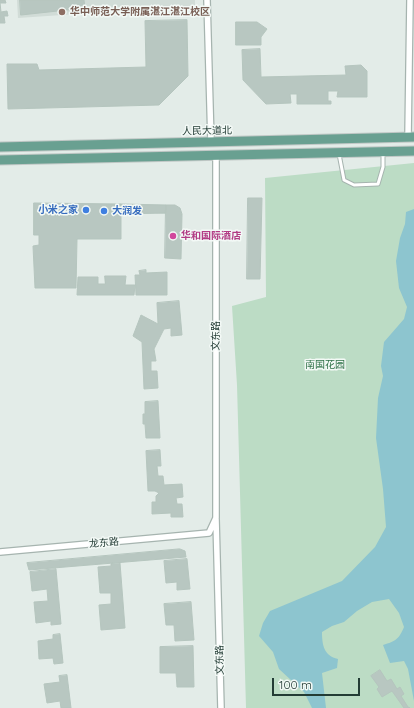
<!DOCTYPE html>
<meta charset="utf-8">
<style>
body{margin:0}
#map{position:relative;width:414px;height:708px;overflow:hidden;background:#e3ece8;font-family:Quicksand,sans-serif}
canvas{display:block}
.scale{position:absolute;left:272px;top:678px;width:88px;height:18px;box-sizing:border-box;border:2px solid #233c35;border-top:0;padding-left:5px;font-size:12px;line-height:14px;white-space:nowrap;color:#233c35;-webkit-text-stroke:3px #f3f9f6;paint-order:stroke}
</style>
<div id="map">
<canvas width="414" height="708"></canvas>
<div class="scale">100 m</div>
</div>
<script>
const ctx = document.querySelector('canvas').getContext('2d');
ctx.lineJoin = 'round';
function paint(path, color) { ctx.fillStyle = color; ctx.fill(path, 'evenodd'); }
function stroke(path, color, width, dash) { ctx.strokeStyle = color; ctx.lineWidth = width; ctx.lineCap = dash ? 'butt' : 'round'; ctx.setLineDash(dash || []); ctx.stroke(path); }
function drawText(font, color, halo, rows, align = 'center') {
  ctx.font = font + ' Quicksand,"Noto Sans SC",sans-serif'; ctx.lineWidth = 3; ctx.setLineDash([]); ctx.textBaseline = 'middle'; ctx.strokeStyle = halo; ctx.fillStyle = color; for (const [text, x, y, turn = 0] of rows) {
    ctx.save(); ctx.translate(x, y); ctx.rotate((+turn || 0) * Math.PI / 180); ctx.textAlign = isNaN(turn) ? turn : align; if (halo) ctx.strokeText(text, 0, 0); ctx.fillText(text, 0, 0); ctx.restore();
  }
}
const built = new Path2D(`
 M 17,0 L 195,0 L 195,6 L 18,18 Z`);
const green = new Path2D(`
 M 414,163 L 414,708 L 246,708 L 237,385 L 232,306 L 266,297 L 265,178 Z`);
const water = new Path2D(`
 M 414,209 L 414,701 L 408,669 L 404,661 L 390,663 L 383,645 C 396,641 399,639 404,627 L 399,613 L 389,599 L 372,602 L 357,611 L 344,622 L 332,626 L 322,632 C 322,645 324,656 338,659 L 337,668 L 322,673 L 326,708 L 312,708 L 304,692 L 279,669 L 273,652 L 259,636 L 263,623 L 270,611 L 342,581 L 375,547 L 386,527 L 383,489 L 376,438 L 378,398 L 383,376 L 381,366 L 384,342 L 404,319 L 407,307 L 399,288 L 396,261 L 400,238 L 405,224 L 406,212 Z`);
const building = new Path2D(`
 M 0,0 L 5,0 L 6,3 L 0,3 L 1,12 L 7,11 L 8,16 L 4,16 L 5,23 L 0,23 Z
 M 20,0 L 84,0 L 85,8 L 21,15 Z
 M 187,20 L 188,76 L 159,105 L 8,109 L 7,64 L 37,64 L 39,70 L 146,67 L 145,21 Z
 M 236,22 L 257,22 L 267,29 L 261,37 L 261,45 L 236,45 Z
 M 260,49 L 261,77 L 346,75 L 345,66 L 361,65 L 367,71 L 367,97 L 337,97 L 338,91 L 328,91 L 328,101 L 331,101 L 331,104 L 297,104 L 297,94 L 290,94 L 291,103 L 266,104 L 243,80 L 242,50 Z
 M 248,198 L 262,198 L 260,279 L 247,279 Z
 M 34,203 L 121,204 L 121,239 L 77,239 L 76,288 L 35,288 L 33,246 L 39,245 L 39,235 L 34,235 Z
 M 121,204 L 166,205 L 166,213 L 121,214 Z
 M 166,205 L 175,205 L 180,208 L 182,214 L 181,259 L 165,258 Z
 M 146,270 L 146,273 L 167,272 L 167,295 L 136,295 L 135,275 L 140,275 L 139,271 Z
 M 105,276 L 126,276 L 125,285 L 135,285 L 134,295 L 77,295 L 78,277 L 98,277 L 98,284 L 105,284 Z
 M 179,301 L 182,335 L 171,336 L 171,328 L 164,329 L 154,349 L 156,361 L 151,361 L 151,371 L 157,371 L 158,388 L 144,389 L 142,342 L 133,336 L 141,315 L 158,324 L 157,303 Z
 M 158,401 L 160,438 L 146,438 L 145,424 L 143,424 L 143,414 L 145,414 L 145,402 Z
 M 160,450 L 161,466 L 157,466 L 158,476 L 163,476 L 164,485 L 182,484 L 183,497 L 176,498 L 177,504 L 182,504 L 183,517 L 171,517 L 171,513 L 152,514 L 152,502 L 156,502 L 156,496 L 159,493 L 155,491 L 148,491 L 146,451 Z
 M 180,549 L 185,551 L 186,557 L 29,570 L 27,563 Z
 M 187,559 L 190,589 L 177,590 L 177,582 L 166,583 L 164,561 Z
 M 120,563 L 125,628 L 101,630 L 99,605 L 111,604 L 111,593 L 100,593 L 98,567 L 111,566 L 111,564 Z
 M 56,569 L 61,624 L 51,625 L 51,621 L 36,623 L 34,602 L 48,601 L 47,589 L 32,591 L 30,572 Z
 M 191,602 L 194,640 L 175,641 L 174,625 L 166,625 L 164,604 Z
 M 60,634 L 63,663 L 54,664 L 53,658 L 39,659 L 38,641 L 53,639 L 53,635 Z
 M 193,646 L 194,687 L 177,687 L 176,673 L 160,673 L 160,647 Z
 M 380,670 L 387,681 L 391,679 L 397,689 L 400,687 L 404,694 L 401,696 L 408,707 L 410,708 L 404,708 L 392,691 L 382,697 L 377,689 L 379,687 L 371,676 Z
 M 67,675 L 71,708 L 61,708 L 60,701 L 47,703 L 44,684 L 60,682 L 59,676 Z`);
const service = new Path2D(`
 M 339,154 L 344,180 L 354,185 L 378,184 L 383,167 L 383,154`);
const minor = new Path2D(`
 M 207,0 L 211,142
 M 408,137 L 410,0
 M 216,519 L 221,708
 M 0,552 L 209,533 L 216,518 L 216,155`);
const primary = new Path2D(`
 M 0,147 L 414,137
 M 0,160 L 414,151`);
const markers = [
 [62,12,4,"#8d6e63"],
 [86,210,4,"#3f7fe0"],
 [104,211,4,"#3f7fe0"],
 [173,236,4,"#d1479c"]
];
const educationNames = [
 ["华中师范大学附属湛江湛江校区",70,12]
];
const streetNames = [
 ["人民大道北",207,131,-1],
 ["文东路",216,336,-90],
 ["龙东路",104,543,-5],
 ["文东路",220,660,-91]
];
const shopNames = [
 ["小米之家",78,210],
 ["大润发",112,211,"left"]
];
const hotelNames = [
 ["华和国际酒店",181,236]
];
const parkNames = [
 ["南国花园",325,365]
];
paint(built, '#d1dcd7');
paint(green, '#bcdcc5');
paint(water, '#8dc5cf');
paint(building, '#b8c7c1');
stroke(building, '#b5c5be', 1);
stroke(service, '#a6b4af', 5);
stroke(minor, '#a6b4af', 8);
stroke(primary, '#c1c8c6', 11);
stroke(service, '#fff', 3);
stroke(minor, '#fff', 5.5);
stroke(primary, '#69a091', 9);
for (const [x, y, r, color] of markers) { const dot = new Path2D(); dot.arc(x, y, r, 0, 2 * Math.PI); ctx.fillStyle = color; ctx.fill(dot); stroke(dot, '#f3f9f6', 1.5); }
drawText('bold 10px', '#785e54', '#f3f9f6', educationNames, 'left');
drawText('10px', '#233c35', '#f3f9f6', streetNames);
drawText('bold 10px', '#366cbe', '#f3f9f6', shopNames, 'right');
drawText('bold 10px', '#b23c85', '#f3f9f6', hotelNames, 'left');
drawText('10px', '#2f7248', '#f3f9f6', parkNames);
</script>
